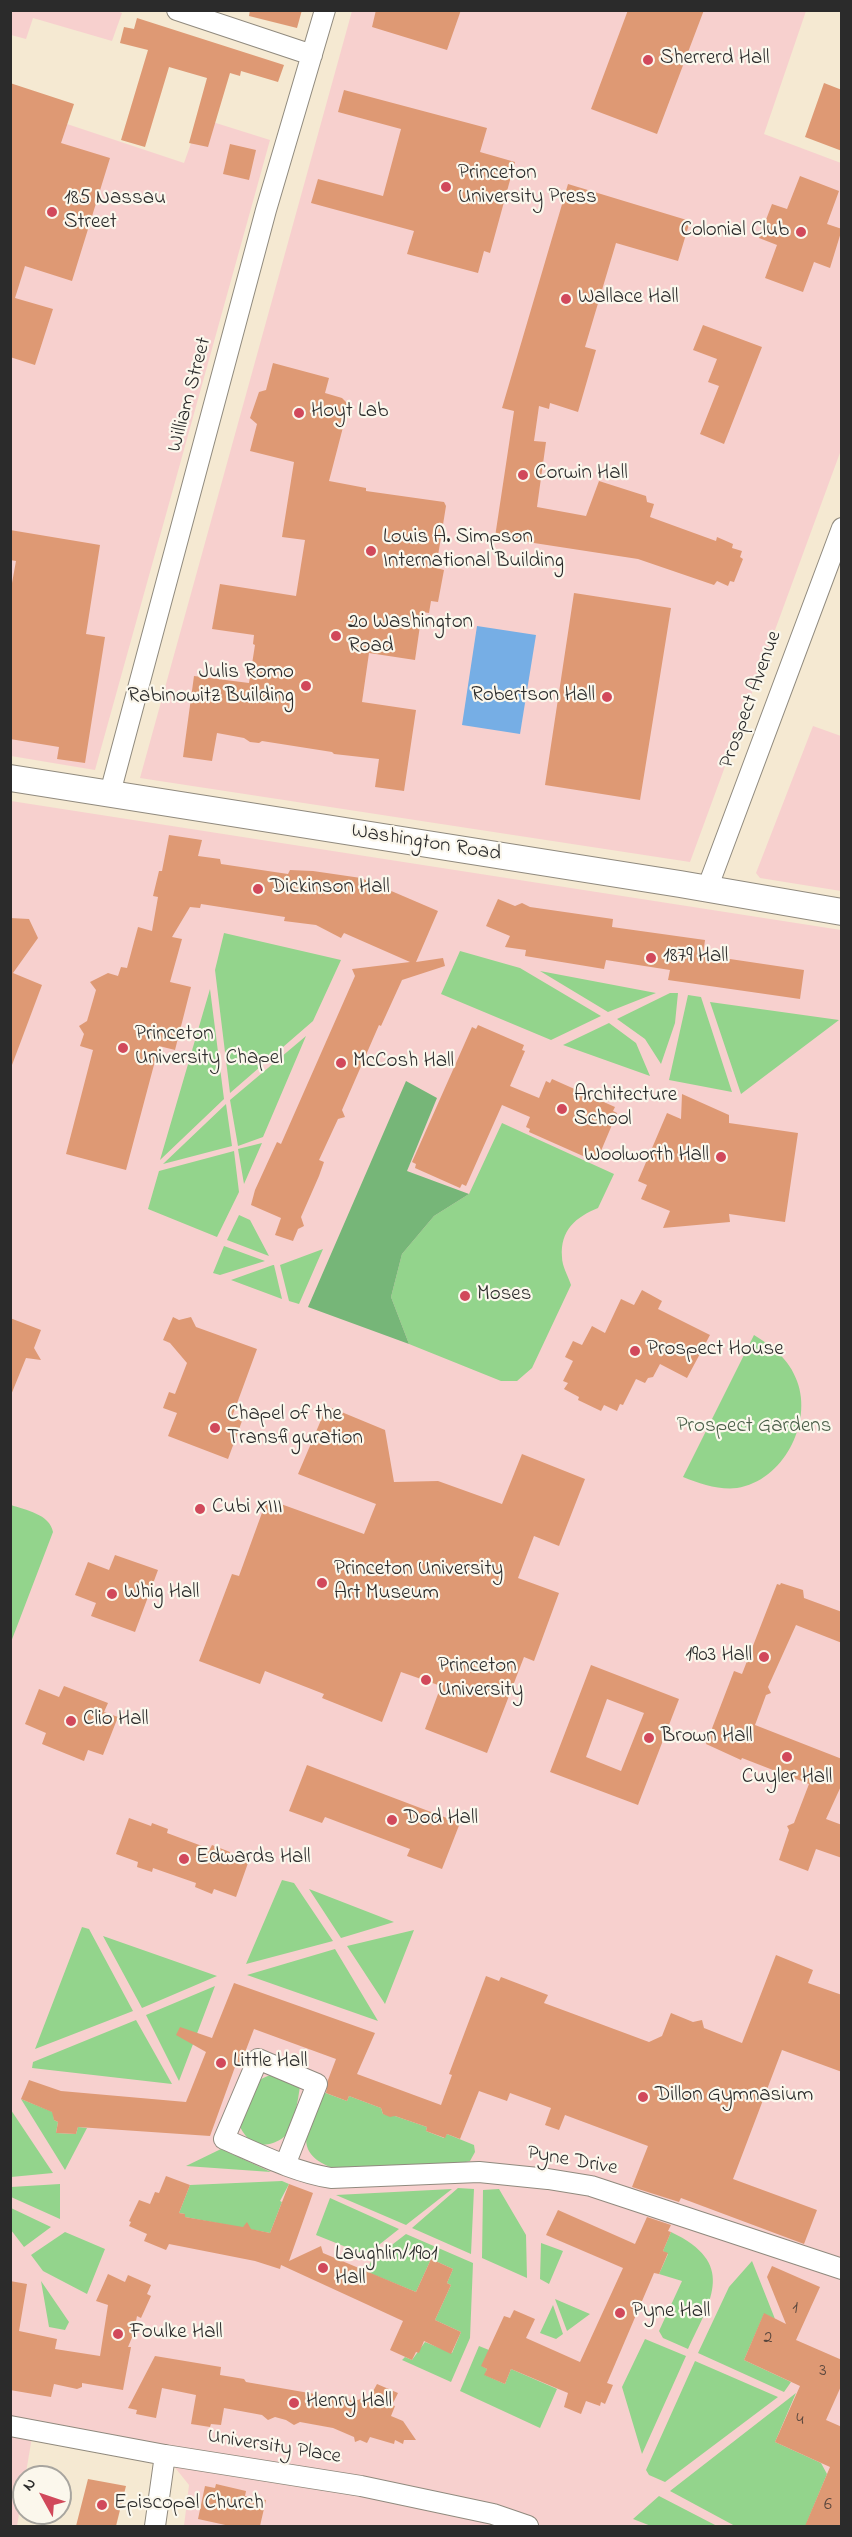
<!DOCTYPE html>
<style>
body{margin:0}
#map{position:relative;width:852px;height:2537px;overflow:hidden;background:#f5e9d2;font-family:"Indie Flower",sans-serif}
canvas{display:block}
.frame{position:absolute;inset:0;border:12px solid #2b2b2b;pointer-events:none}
.north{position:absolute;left:12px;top:2465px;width:60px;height:60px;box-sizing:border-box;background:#fbf7ec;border:2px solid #a8a59f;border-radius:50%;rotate:310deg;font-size:16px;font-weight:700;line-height:24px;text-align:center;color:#2b2b2b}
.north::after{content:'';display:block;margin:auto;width:21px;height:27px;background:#d1495b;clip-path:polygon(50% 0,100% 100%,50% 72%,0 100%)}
</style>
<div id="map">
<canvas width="852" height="2537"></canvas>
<div class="frame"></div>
<div class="north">N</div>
</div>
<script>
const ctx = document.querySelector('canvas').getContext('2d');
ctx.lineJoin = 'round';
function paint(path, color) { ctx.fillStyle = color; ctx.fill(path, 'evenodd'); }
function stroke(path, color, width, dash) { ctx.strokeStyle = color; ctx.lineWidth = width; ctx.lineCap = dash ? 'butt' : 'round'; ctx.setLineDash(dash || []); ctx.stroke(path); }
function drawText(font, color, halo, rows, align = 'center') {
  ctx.font = font + ' "Indie Flower",sans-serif'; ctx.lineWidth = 4.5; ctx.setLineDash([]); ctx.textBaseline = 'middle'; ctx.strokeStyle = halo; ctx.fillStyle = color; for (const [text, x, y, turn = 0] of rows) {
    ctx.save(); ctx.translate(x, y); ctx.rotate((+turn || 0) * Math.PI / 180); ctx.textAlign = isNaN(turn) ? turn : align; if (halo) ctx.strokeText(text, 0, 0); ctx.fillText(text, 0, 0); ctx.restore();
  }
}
const built = new Path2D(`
 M 115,10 L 122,13 L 112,41 L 33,18 L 26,39 L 11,35 L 11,11 Z
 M 352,11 L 806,11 L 764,134 L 841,163 L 841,450 L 690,862 L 140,778 Z
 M 10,105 L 184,163 L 200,118 L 270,140 L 95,770 L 11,756 Z
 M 813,726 L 841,736 L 841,891 L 760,878 L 756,873 Z
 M 11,801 L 841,930 L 841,2526 L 184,2526 L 189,2485 L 165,2455 L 33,2431 L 17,2526 L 11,2526 Z`);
const green = new Path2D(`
 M 224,933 L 341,960 L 313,1021 L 230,1093 L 215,970 Z
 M 460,951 L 520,968 L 601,1016 L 551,1040 L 441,994 Z
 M 540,971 L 656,993 L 608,1012 Z
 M 210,989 L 224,1099 L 160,1160 Z
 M 670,993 L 678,993 L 675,1023 L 661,1064 L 645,1039 L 617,1019 Z
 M 688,995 L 701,997 L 732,1092 L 669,1080 Z
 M 710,1002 L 839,1020 L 741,1094 Z
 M 609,1023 L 636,1043 L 650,1076 L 563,1045 Z
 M 306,1036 L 263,1137 L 238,1146 L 230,1100 Z
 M 226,1104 L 232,1146 L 163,1164 Z
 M 502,1123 L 614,1174 L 598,1208 C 576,1217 560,1230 562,1257 C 562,1266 568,1276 571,1285 L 532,1368 L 517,1381 L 501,1381 L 409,1344 L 391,1297 L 402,1254 L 434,1216 L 469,1194 Z
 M 262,1143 L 244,1184 L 238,1149 Z
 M 234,1151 L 239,1192 L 217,1237 L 148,1209 L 159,1171 Z
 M 239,1215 L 250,1220 L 269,1256 L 227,1240 Z
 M 224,1246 L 265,1261 L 220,1275 L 213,1273 Z
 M 323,1249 L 299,1304 L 289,1301 L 280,1265 Z
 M 274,1265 L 282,1299 L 231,1280 L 273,1265 Z
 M 754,1335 C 773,1347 789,1359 797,1381 C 813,1423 783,1481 737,1488 C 719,1490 700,1484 683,1477 Z
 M 11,1505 C 25,1510 50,1514 53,1532 L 11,1642 Z
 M 282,1880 L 294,1883 L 333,1941 L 246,1964 Z
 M 309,1889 L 394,1922 L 341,1938 Z
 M 82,1927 L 89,1929 L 133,2011 L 35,2049 Z
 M 414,1930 L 385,2004 L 347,1946 Z
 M 103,1936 L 217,1976 L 142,2008 Z
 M 335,1949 L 378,2021 L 247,1975 Z
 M 215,1986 L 179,2081 L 146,2015 Z
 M 136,2020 L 172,2084 L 32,2068 L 33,2062 Z
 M 283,2073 L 300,2086 C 298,2100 295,2120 288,2132 C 285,2138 278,2141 273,2143 C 255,2149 244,2138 238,2122 C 249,2094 249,2076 283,2073 Z
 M 323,2092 L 347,2101 L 349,2096 L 381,2108 L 383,2114 L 395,2116 L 427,2127 L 426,2131 L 444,2138 L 447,2134 L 474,2145 L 475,2152 L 470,2161 L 462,2163 L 333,2168 C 288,2151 311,2125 323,2092 Z
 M 21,2099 L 53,2112 L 54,2120 L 58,2122 L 56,2133 L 76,2134 L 78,2127 L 87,2128 L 65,2170 Z
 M 11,2110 L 53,2173 L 11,2177 Z
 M 221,2149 L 271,2172 L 186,2166 Z
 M 282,2181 L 289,2184 L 280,2201 L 282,2202 L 270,2233 L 185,2217 L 185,2214 L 179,2213 L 190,2185 Z
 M 60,2184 L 60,2219 L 11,2197 L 11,2187 Z
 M 458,2188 L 474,2189 L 471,2254 L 412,2228 Z
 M 452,2189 L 406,2225 L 336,2195 Z
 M 499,2189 L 526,2235 L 527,2278 L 482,2258 L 483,2190 Z
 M 330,2198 L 399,2229 L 366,2255 L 316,2235 Z
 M 10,2208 L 11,2208 L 51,2227 L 24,2247 L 11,2230 Z
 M 65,2232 L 105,2249 L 87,2294 L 43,2271 L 31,2255 Z
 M 671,2232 C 736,2263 712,2298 688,2349 L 663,2338 L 659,2331 L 682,2281 L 659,2274 L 668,2254 L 663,2251 Z
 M 406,2234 L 473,2263 L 470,2338 L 451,2382 L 402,2360 L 405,2357 L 412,2360 L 425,2342 L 452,2353 L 461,2332 L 435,2320 L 451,2285 L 447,2283 L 453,2269 L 431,2259 L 416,2292 L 367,2272 L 371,2261 Z
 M 541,2243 L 563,2251 L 549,2284 L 540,2279 Z
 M 752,2261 L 775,2319 L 764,2314 L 744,2360 L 791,2382 L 784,2392 L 698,2353 L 729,2287 Z
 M 41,2281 L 69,2322 L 65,2330 L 49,2327 Z
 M 555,2299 L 590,2314 L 567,2331 Z
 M 553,2305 L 563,2334 L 556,2339 L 540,2333 Z
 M 645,2339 L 686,2356 L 642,2454 L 622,2387 Z
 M 479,2346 L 489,2350 L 482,2366 L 487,2369 L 485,2375 L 505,2384 L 511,2369 L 557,2389 L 540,2428 L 460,2391 Z
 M 695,2361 L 778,2397 L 665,2482 L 649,2475 L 646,2470 Z
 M 796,2393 L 775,2442 L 821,2463 L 827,2474 L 807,2522 L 814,2526 L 735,2526 L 670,2491 Z
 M 659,2496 L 717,2526 L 651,2526 L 633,2519 Z`);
const forest = new Path2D(`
 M 406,1081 L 437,1098 L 407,1171 L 469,1194 L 434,1216 L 402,1254 L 391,1297 L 409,1344 L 308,1307 Z`);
const water = new Path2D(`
 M 477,626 L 536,635 L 520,734 L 462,725 Z`);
const building = new Path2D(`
 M 250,10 L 302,10 L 297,28 L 249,16 Z
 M 376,10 L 461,10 L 447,50 L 372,27 Z
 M 628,10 L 704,10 L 657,134 L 591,109 Z
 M 137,18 L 284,65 L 278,82 L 241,71 L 240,76 L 230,73 L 208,147 L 189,143 L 207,78 L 169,67 L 145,147 L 121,140 L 148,50 L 120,43 L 124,27 L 134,29 Z
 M 10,83 L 74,104 L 61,143 L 110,158 L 72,281 L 25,266 L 15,298 L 53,309 L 35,365 L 10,357 Z
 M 824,83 L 842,90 L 842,151 L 805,137 Z
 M 344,90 L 487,128 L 480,152 L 515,162 L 490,253 L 484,251 L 478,273 L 407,254 L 414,231 L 311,203 L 318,179 L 383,196 L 401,129 L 338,112 Z
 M 230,144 L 256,150 L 249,180 L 223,174 Z
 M 800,176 L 839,191 L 827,224 L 842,229 L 830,268 L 814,262 L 803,292 L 765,278 L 777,245 L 759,238 L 772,204 L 787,209 Z
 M 568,184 L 690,221 L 678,261 L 616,243 L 585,347 L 596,350 L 578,412 L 550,403 L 549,409 L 539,406 L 534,441 L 546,442 L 537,507 L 586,516 L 599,481 L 646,496 L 647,502 L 654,504 L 650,517 L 716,541 L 717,537 L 733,544 L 732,548 L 742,551 L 740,557 L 743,559 L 734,582 L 730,581 L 728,586 L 717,581 L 714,585 L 638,559 L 495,537 L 514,411 L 502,408 Z
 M 703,325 L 762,347 L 724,444 L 700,434 L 719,386 L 708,382 L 717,359 L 693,350 Z
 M 273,363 L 329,378 L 325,393 L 342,398 L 346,402 L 348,408 L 329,481 L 366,488 L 366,491 L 444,502 L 446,506 L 436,568 L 444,570 L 438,602 L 431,601 L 429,613 L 422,612 L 415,660 L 369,653 L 362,702 L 416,710 L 404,791 L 375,787 L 379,759 L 334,754 L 332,752 L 262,741 L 259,743 L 250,742 L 244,738 L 217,733 L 212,761 L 183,757 L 194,676 L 249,683 L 255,645 L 253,644 L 254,635 L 212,629 L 220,584 L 296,596 L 305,540 L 282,537 L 294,462 L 250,451 L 257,424 L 250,418 L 259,392 L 266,390 Z
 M 10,530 L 100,545 L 86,634 L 105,637 L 85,763 L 57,759 L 59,747 L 10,739 L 10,594 L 16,561 L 10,560 Z
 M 574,593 L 671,608 L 640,800 L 545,785 Z
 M 169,835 L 202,840 L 198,856 L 220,859 L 221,864 L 288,874 L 290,870 L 313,871 L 361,878 L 438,911 L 416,962 L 443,958 L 445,966 L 402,980 L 381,1026 L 379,1025 L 342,1110 L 345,1117 L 338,1119 L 319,1160 L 324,1162 L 319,1176 L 301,1217 L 304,1226 L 298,1229 L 293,1241 L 275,1235 L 281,1218 L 251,1205 L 255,1190 L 271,1155 L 277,1142 L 281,1144 L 355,976 L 352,969 L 410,962 L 344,933 L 341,938 L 316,925 L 284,921 L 285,917 L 201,904 L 200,908 L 190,907 L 172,937 L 182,939 L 170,982 L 191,987 L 175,1050 L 159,1046 L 126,1170 L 66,1154 L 93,1050 L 80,1046 L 84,1034 L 79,1026 L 87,1021 L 96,990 L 90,982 L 108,973 L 118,976 L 121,967 L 127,968 L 138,927 L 152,931 L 158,897 L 153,896 L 159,871 L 162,871 Z
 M 498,899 L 515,906 L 522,903 L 530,907 L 613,919 L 612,927 L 705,940 L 703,955 L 804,970 L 800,999 L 668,980 L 670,970 L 606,960 L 604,969 L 525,956 L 526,950 L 505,947 L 510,936 L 486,926 Z
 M 10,918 L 29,919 L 38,938 L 13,973 L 42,985 L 12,1065 Z
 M 478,1025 L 524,1045 L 522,1050 L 525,1051 L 510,1086 L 539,1098 L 546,1081 L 550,1083 L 552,1079 L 615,1107 L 613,1111 L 617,1113 L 598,1158 L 594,1156 L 592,1160 L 529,1132 L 530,1129 L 526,1127 L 530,1117 L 502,1105 L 466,1186 L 462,1184 L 460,1188 L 415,1168 L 416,1164 L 412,1162 L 472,1027 L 476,1029 Z
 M 682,1094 L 729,1115 L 729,1123 L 798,1133 L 785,1222 L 729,1214 L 730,1222 L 663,1228 L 670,1211 L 641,1199 L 647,1185 L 638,1181 L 667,1113 L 681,1119 Z
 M 642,1290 L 662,1301 L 658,1309 L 710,1335 L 687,1378 L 660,1364 L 653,1377 L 648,1378 L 645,1383 L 636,1379 L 623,1405 L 620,1404 L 617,1411 L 604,1405 L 601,1411 L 578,1400 L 579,1397 L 564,1389 L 568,1383 L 563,1381 L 573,1361 L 565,1357 L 573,1341 L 582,1345 L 592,1326 L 605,1333 L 621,1299 L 634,1305 Z
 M 173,1317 L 179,1320 L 191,1317 L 196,1327 L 257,1349 L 232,1417 L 242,1421 L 228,1459 L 168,1436 L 177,1413 L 163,1408 L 169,1392 L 175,1394 L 187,1363 L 170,1343 L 163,1340 Z
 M 10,1318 L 41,1330 L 34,1348 L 41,1360 L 26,1358 L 11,1395 Z
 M 327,1406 L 385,1430 L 394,1482 L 438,1481 L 502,1504 L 522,1454 L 585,1479 L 559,1546 L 534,1536 L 518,1578 L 559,1593 L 534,1661 L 524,1657 L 487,1753 L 425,1729 L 441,1686 L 401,1672 L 382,1722 L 322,1698 L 324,1694 L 265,1671 L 260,1684 L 199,1661 L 232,1574 L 239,1576 L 267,1499 L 364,1534 L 376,1504 L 298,1474 Z
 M 115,1555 L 158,1570 L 135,1632 L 91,1616 L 96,1603 L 75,1595 L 88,1562 L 109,1570 Z
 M 781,1583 L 803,1590 L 804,1598 L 842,1612 L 842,1643 L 796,1625 L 768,1687 L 771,1693 L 766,1695 L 755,1725 L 842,1759 L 842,1784 L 826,1819 L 842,1825 L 842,1858 L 816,1849 L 808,1871 L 779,1860 L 789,1830 L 787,1826 L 794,1823 L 809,1784 L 742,1758 L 741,1760 L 706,1744 L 734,1671 L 742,1674 L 777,1584 L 780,1585 Z
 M 591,1665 L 679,1699 L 638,1805 L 550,1772 ZM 607,1699 L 644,1713 L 621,1771 L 586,1757 Z
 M 64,1686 L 108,1703 L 104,1712 L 118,1717 L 103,1755 L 88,1750 L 84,1761 L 42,1744 L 46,1733 L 25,1724 L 39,1689 L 59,1697 Z
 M 307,1765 L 460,1823 L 442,1869 L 407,1856 L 410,1849 L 325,1817 L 322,1823 L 289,1811 Z
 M 129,1818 L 151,1826 L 152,1823 L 168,1829 L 167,1833 L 210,1849 L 212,1845 L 230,1852 L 229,1857 L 248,1863 L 236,1897 L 214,1889 L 212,1894 L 195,1887 L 196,1883 L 153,1868 L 152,1872 L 137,1867 L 138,1862 L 116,1854 Z
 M 776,1955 L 813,1970 L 808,1983 L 842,1995 L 842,2072 L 782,2050 L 733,2179 L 817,2210 L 804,2244 L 681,2198 L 679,2202 L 632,2187 L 648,2146 L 565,2115 L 559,2130 L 545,2125 L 551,2108 L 510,2093 L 507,2101 L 479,2091 L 460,2139 L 447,2134 L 445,2138 L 426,2131 L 427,2127 L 395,2116 L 390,2117 L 383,2114 L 381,2108 L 349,2096 L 347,2101 L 326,2093 L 328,2080 L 336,2059 L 254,2029 L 239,2068 L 235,2067 L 210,2136 L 78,2127 L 76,2134 L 56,2133 L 58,2122 L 54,2120 L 52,2112 L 21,2099 L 29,2080 L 61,2091 L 186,2102 L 206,2052 L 176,2035 L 180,2027 L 212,2038 L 234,1983 L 375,2033 L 357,2074 L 441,2105 L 452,2075 L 449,2074 L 486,1976 L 499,1981 L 501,1977 L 548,1995 L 544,2003 L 649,2042 L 662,2036 L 671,2013 L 693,2022 L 702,2020 L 704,2028 L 742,2043 Z
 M 166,2176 L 190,2185 L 179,2213 L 185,2214 L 185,2217 L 243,2227 L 247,2222 L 251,2229 L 270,2233 L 289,2184 L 313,2193 L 289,2261 L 321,2246 L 323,2253 L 416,2292 L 431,2259 L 453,2269 L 447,2283 L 451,2285 L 435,2320 L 461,2332 L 451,2354 L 424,2341 L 419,2353 L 416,2352 L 412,2360 L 390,2350 L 403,2321 L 281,2265 L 280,2269 L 255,2261 L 169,2244 L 166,2250 L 144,2241 L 147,2234 L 129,2226 L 131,2222 L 129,2221 L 139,2200 L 150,2204 L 155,2192 L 159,2193 Z
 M 558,2210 L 635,2244 L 647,2217 L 671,2225 L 668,2231 L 671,2232 L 663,2251 L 668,2253 L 659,2274 L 654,2273 L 607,2383 L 613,2385 L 605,2404 L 601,2402 L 600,2406 L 586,2401 L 581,2414 L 564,2407 L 568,2393 L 511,2369 L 505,2384 L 484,2375 L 487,2369 L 481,2366 L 504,2316 L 510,2318 L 514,2310 L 535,2319 L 526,2338 L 580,2362 L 623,2268 L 546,2235 Z
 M 772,2266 L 820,2287 L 796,2340 L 842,2360 L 842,2384 L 826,2420 L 842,2427 L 842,2526 L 805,2526 L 830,2467 L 775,2442 L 800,2386 L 744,2360 L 764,2313 L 786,2324 L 767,2277 Z
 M 108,2274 L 125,2282 L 128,2275 L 151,2285 L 147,2294 L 151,2296 L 141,2318 L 137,2316 L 133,2335 L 128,2347 L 131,2347 L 123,2390 L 82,2383 L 82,2387 L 77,2389 L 54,2384 L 51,2397 L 10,2390 L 10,2281 L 27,2284 L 19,2331 L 57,2339 L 55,2349 L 100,2356 L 108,2305 L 96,2301 Z
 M 155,2356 L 221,2367 L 220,2375 L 244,2379 L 246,2382 L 355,2401 L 371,2395 L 377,2384 L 398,2393 L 392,2405 L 395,2406 L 391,2416 L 403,2421 L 416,2440 L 404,2440 L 403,2444 L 395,2440 L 394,2444 L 370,2437 L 367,2443 L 360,2440 L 355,2442 L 354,2437 L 333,2428 L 300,2422 L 294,2425 L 286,2420 L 275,2417 L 268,2420 L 262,2415 L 224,2408 L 221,2425 L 211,2424 L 210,2427 L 191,2424 L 196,2395 L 162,2388 L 156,2418 L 136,2414 L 137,2410 L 128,2408 Z
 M 88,2479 L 126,2486 L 116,2526 L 76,2526 Z
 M 216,2484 L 246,2491 L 245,2496 L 266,2500 L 260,2526 L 230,2526 L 198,2519 L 205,2486 L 215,2488 Z`);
const minor = new Path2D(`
 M 177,10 L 312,55
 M 110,793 L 266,210 L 325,10
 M 707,889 L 842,528
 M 285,2165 L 317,2084 L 258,2059 L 224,2139 C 259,2154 294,2172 331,2178 L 479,2172 L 548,2179 L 591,2186 L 842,2269
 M 10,2426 L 165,2455 L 361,2486 L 493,2514 L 528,2526
 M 155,2526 L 165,2455`);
const major = new Path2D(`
 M 10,778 L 680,884 L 842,912`);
const markers = [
 [648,60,6,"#d1495b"],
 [446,187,6,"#d1495b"],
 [52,212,6,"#d1495b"],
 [801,232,6,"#d1495b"],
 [566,299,6,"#d1495b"],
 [299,413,6,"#d1495b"],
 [523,475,6,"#d1495b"],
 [371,551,6,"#d1495b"],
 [336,636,6,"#d1495b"],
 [306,686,6,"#d1495b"],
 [607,697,6,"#d1495b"],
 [258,889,6,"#d1495b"],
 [651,958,6,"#d1495b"],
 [123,1048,6,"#d1495b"],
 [341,1063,6,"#d1495b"],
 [562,1109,6,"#d1495b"],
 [721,1157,6,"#d1495b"],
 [465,1296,6,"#d1495b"],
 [635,1351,6,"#d1495b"],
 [215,1428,6,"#d1495b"],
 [200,1509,6,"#d1495b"],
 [322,1583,6,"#d1495b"],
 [112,1594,6,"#d1495b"],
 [764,1657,6,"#d1495b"],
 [426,1680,6,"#d1495b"],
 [71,1721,6,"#d1495b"],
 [649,1738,6,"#d1495b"],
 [787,1757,6,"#d1495b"],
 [392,1820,6,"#d1495b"],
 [184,1859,6,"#d1495b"],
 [221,2063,6,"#d1495b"],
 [643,2097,6,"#d1495b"],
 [323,2268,6,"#d1495b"],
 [620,2313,6,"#d1495b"],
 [118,2334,6,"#d1495b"],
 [294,2403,6,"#d1495b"],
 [102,2505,6,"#d1495b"]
];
const numberNames = [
 ["1",795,2309],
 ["2",768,2339],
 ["3",823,2372],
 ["4",800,2421],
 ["6",828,2506]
];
const poiNames = [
 ["Sherrerd Hall",660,60],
 ["Princeton",458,175],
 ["University Press",458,199],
 ["185 Nassau",64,200],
 ["Street",64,224],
 ["Colonial Club",789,232,"right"],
 ["Wallace Hall",578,299],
 ["Hoyt Lab",311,413],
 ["Corwin Hall",535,475],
 ["Louis A. Simpson",383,539],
 ["International Building",383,563],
 ["20 Washington",348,624],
 ["Road",348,648],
 ["Julis Romo",294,674,"right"],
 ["Rabinowitz Building",294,698,"right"],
 ["Robertson Hall",595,697,"right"],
 ["Dickinson Hall",270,889],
 ["1879 Hall",663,958],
 ["Princeton",135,1036],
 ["University Chapel",135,1060],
 ["McCosh Hall",353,1063],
 ["Architecture",574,1097],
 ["School",574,1121],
 ["Woolworth Hall",709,1157,"right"],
 ["Moses",477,1296],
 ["Prospect House",647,1351],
 ["Chapel of the",227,1416],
 ["Transfiguration",227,1440],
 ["Cubi XIII",212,1509],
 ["Princeton University",334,1571],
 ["Art Museum",334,1595],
 ["Whig Hall",124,1594],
 ["1903 Hall",752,1657,"right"],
 ["Princeton",438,1668],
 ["University",438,1692],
 ["Clio Hall",83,1721],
 ["Brown Hall",661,1738],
 ["Cuyler Hall",787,1779,"center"],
 ["Dod Hall",404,1820],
 ["Edwards Hall",196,1859],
 ["Little Hall",233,2063],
 ["Dillon Gymnasium",655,2097],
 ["Laughlin/1901",335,2256],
 ["Hall",335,2280],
 ["Pyne Hall",632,2313],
 ["Foulke Hall",130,2334],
 ["Henry Hall",306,2403],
 ["Episcopal Church",114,2505]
];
const streetNames = [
 ["William Street",191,395,-75],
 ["Prospect Avenue",752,700,-70],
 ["Washington Road",426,844,9],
 ["Pyne Drive",572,2162,10],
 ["University Place",274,2448,9]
];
const parkNames = [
 ["Prospect Gardens",754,1428]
];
paint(built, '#f7d0ce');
paint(green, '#93d48c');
paint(forest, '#76b678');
paint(water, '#76aee5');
paint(building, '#de9974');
stroke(minor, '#908a7e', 22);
stroke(major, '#908a7e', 28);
stroke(minor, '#fff', 20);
stroke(major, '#fff', 26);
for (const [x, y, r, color] of markers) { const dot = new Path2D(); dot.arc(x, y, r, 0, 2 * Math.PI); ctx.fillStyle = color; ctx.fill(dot); stroke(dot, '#fbf7ec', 2); }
drawText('18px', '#58463d', null, numberNames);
drawText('21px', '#2b2b2b', '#fbf7ec', poiNames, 'left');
drawText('21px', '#2b2b2b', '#fbf7ec', streetNames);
drawText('21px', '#4a5e48', '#fbf7ec', parkNames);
</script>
